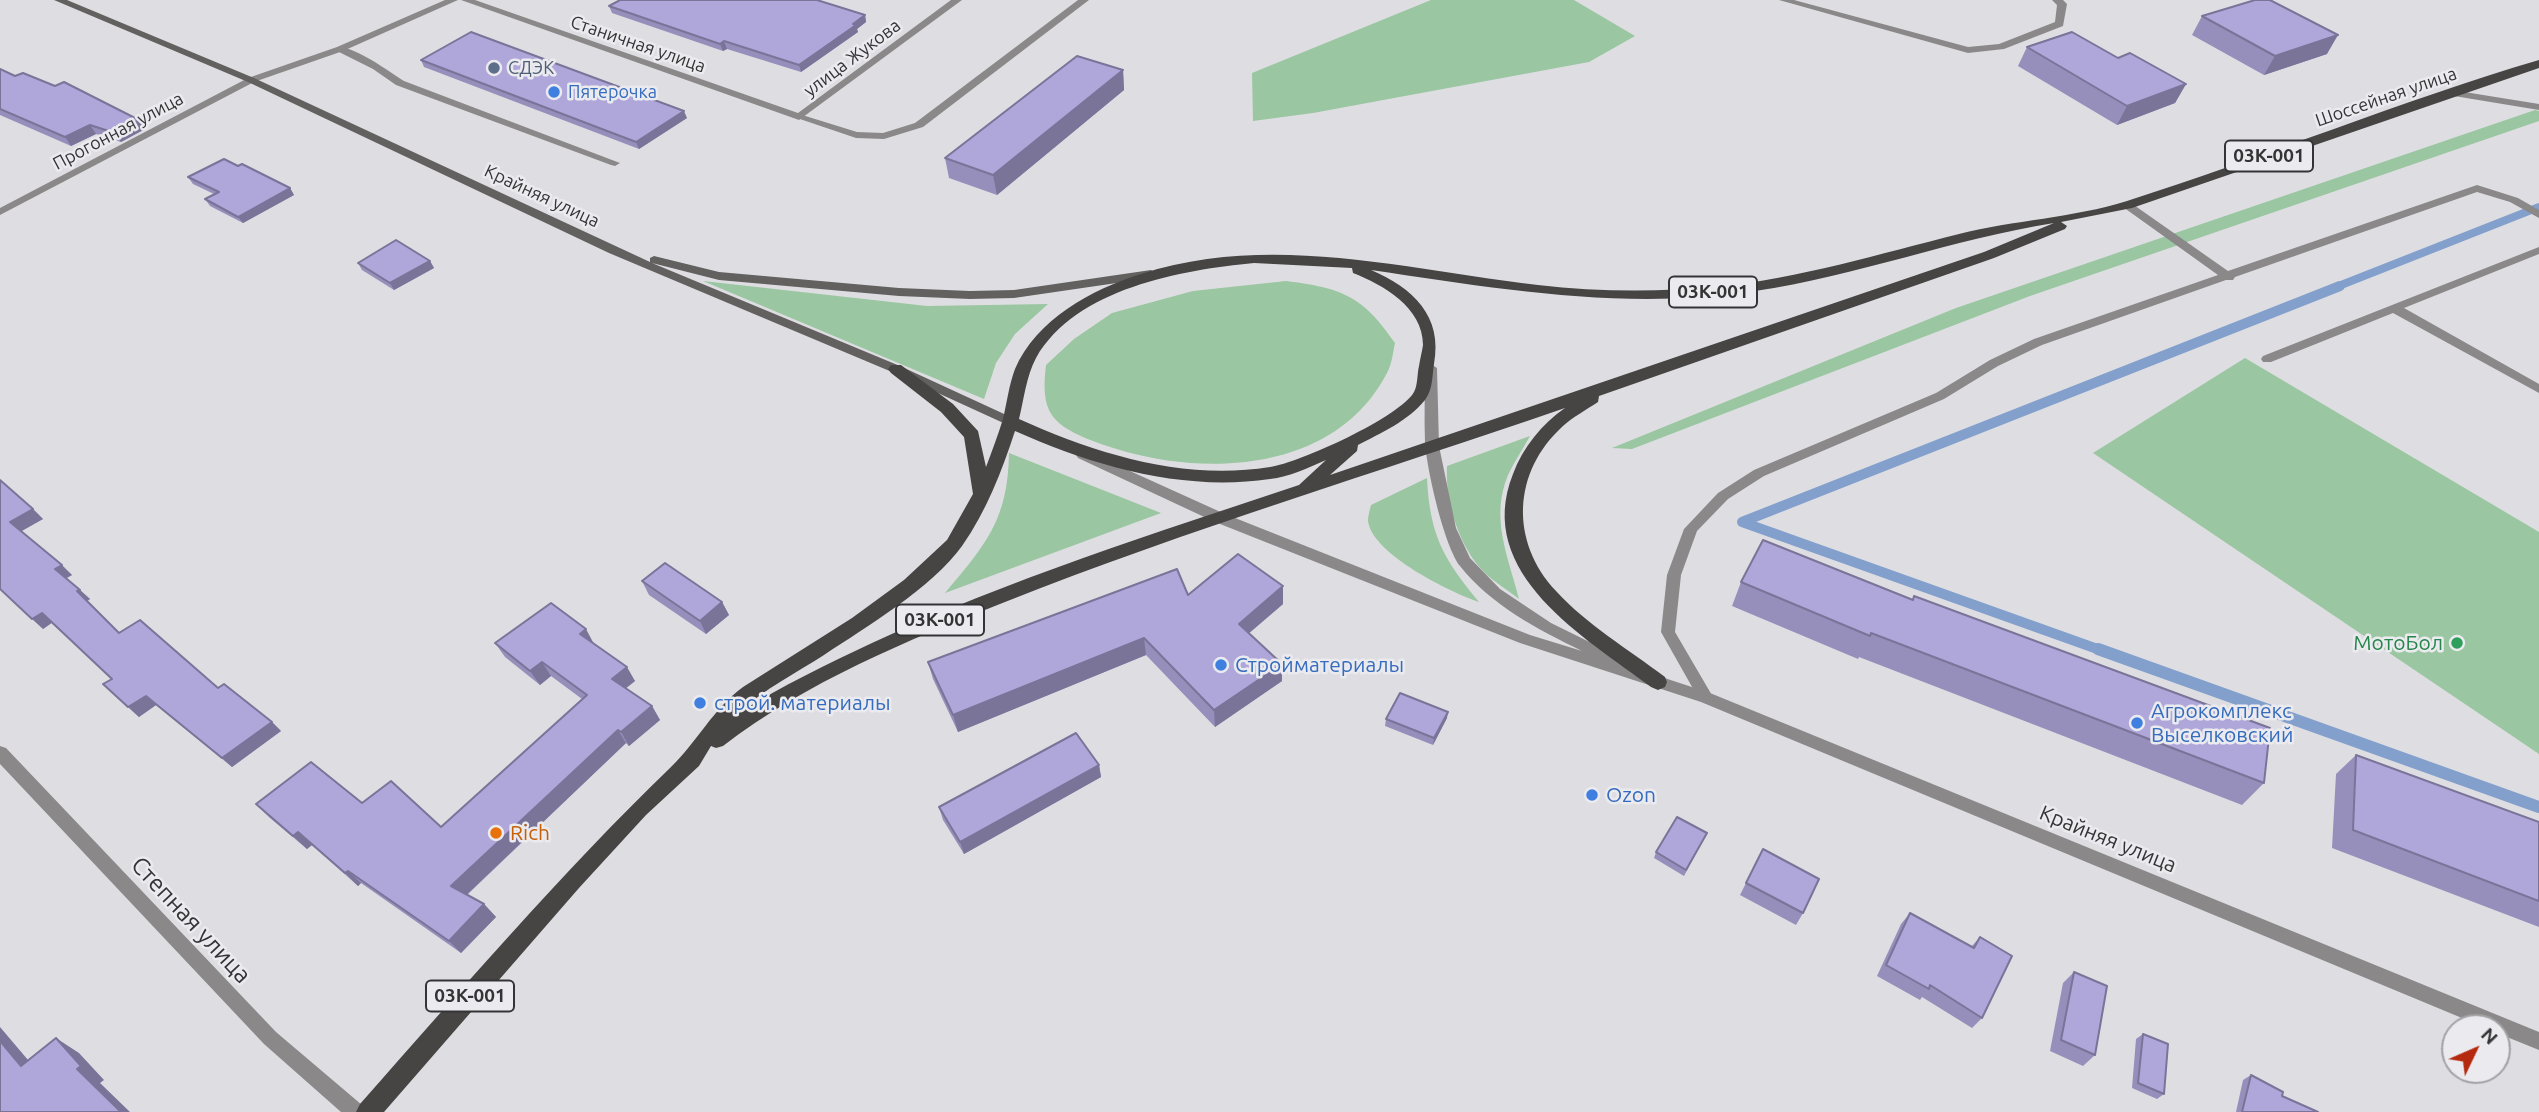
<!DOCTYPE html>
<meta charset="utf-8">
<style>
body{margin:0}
#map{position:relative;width:2539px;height:1112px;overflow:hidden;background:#dedee2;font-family:Ubuntu,sans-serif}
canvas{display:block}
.north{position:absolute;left:2441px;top:1014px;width:70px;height:70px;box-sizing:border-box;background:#ebebef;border:2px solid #a2a2a5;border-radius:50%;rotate:46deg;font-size:19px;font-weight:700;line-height:28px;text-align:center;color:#343436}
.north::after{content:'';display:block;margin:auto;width:24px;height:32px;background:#b5290e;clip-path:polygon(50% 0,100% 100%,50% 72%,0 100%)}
</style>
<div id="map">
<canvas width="2539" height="1112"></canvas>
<div class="north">N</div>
</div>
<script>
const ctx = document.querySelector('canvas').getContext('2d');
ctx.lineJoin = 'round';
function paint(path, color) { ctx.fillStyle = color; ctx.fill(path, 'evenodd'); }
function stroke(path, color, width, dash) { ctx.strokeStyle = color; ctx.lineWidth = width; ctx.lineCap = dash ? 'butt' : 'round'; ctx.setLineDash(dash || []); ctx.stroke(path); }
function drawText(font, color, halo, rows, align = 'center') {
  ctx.font = font + ' Ubuntu,sans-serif'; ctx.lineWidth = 5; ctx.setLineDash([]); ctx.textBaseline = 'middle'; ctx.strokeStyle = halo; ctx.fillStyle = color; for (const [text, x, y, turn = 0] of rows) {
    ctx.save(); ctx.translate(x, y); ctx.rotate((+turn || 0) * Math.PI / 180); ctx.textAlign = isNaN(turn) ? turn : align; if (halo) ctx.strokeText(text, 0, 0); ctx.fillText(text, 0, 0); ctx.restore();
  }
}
const green = new Path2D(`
 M 1431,0 L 1574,0 L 1635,36 L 1589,62 L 1313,113 L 1253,121 L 1252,73 Z
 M 2535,110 L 2539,111 L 2539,121 L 2030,296 L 1632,449 L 1612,448 L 1956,308 Z
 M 703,281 L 927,306 L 1048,304 L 1015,334 L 996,363 L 984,399 Z
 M 1286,281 C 1342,288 1363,296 1395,343 C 1393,352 1392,364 1387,373 C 1337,469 1215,477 1123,451 C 1104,445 1070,435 1056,420 C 1042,406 1044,383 1046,365 L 1074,339 L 1112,313 L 1193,291 Z
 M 2245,358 L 2539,532 L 2539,754 L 2093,453 Z
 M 1530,436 C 1523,449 1514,462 1508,475 C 1490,518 1508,556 1519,599 C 1508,590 1494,582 1484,572 C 1459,547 1445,501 1447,466 Z
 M 1009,453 L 1161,513 L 945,593 C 986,544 1008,520 1009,453 Z
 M 1427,478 C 1430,536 1443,558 1479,602 C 1450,592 1372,554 1368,521 C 1368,516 1370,509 1371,505 Z`);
const streamFar2 = new Path2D(`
 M 2336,287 L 2539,207`);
const streamFar1 = new Path2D(`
 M 2103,651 L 1742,522 L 2340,286`);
const stream = new Path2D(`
 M 2098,649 L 2539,807`);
const service = new Path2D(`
 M 1078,0 L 1089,0 L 923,127 L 884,139 L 856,138 L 794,117 L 799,114 L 857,132 L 883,133 L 915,123 Z
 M 337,47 C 355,46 388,71 404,81 L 620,163 L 615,166 L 611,165 L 396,85 L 373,69 L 337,51 Z
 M 2452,90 L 2539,104 L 2539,110 L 2448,95 L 2448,91 Z
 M 2477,185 L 2518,198 L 2539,210 L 2539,218 L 2510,202 L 2477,192 L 2235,277 L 2233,280 L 2226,280 L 2042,345 L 1998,366 L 1944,399 L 1764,476 L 1728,499 L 1697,531 L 1681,575 L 1675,632 L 1713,697 L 1710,701 L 1705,703 L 1700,701 L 1661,632 L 1667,575 L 1684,529 L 1718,493 L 1754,470 L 1936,393 L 1990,360 L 2034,339 L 2218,275 L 2123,207 L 2123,203 L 2131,203 L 2228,271 Z
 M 2539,247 L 2539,254 L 2404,308 L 2539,384 L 2539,393 L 2393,313 L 2271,362 L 2263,362 L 2261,359 L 2263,356 Z`);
const minor = new Path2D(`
 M 445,0 L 458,0 L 343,51 L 254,82 L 0,215 L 0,208 L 248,78 L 337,47 Z
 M 461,0 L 475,0 L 798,113 L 951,0 L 962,0 L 799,120 Z
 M 1779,0 L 1794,0 L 1968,47 L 1999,44 L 2055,22 L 2057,5 L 2052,0 L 2063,0 L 2067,4 L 2063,26 L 2004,49 L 1968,53 Z
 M 0,746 L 6,748 L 276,1032 L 362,1105 L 364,1112 L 341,1112 L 264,1044 L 0,764 Z`);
const tertiary = new Path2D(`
 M 1431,364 L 1437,368 L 1439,446 L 1456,528 L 1470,558 L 1500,589 L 1551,623 L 1618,656 L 1620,660 L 1619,663 L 1710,693 L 2539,1032 L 2539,1050 L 2497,1033 L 2497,1028 L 2486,1028 L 1701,702 L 1520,643 L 1215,522 L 1078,458 L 1076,455 L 1078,452 L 1088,452 L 1225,514 L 1530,635 L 1582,651 C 1537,629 1491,605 1460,566 C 1444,545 1427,470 1425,443 C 1424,418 1425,393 1425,368 Z`);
const secondary = new Path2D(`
 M 54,0 L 67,0 L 254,78 L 650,262 L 650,258 L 654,256 L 719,272 L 899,288 L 970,291 L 1014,290 L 1151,270 L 1157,274 L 1151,278 L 1014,298 L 970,299 L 899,296 L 719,280 L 652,263 L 900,366 L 1015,419 L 1016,422 L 1015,425 L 1010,426 L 892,372 L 609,253 L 248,82 Z`);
const primary = new Path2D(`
 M 2539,60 L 2539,68 L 2132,208 L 2061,222 L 2067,226 L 2065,229 L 1994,258 L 1599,396 L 1598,402 C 1586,410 1573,417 1563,426 C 1512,472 1510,542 1556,591 C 1587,625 1628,649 1665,677 L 1667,682 L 1665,687 L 1658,690 L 1651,687 C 1586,638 1473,574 1513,474 C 1523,447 1542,424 1565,408 C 1379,472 1189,529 1005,602 C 908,640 806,682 723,746 L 716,748 L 711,746 L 699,766 L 646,815 L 579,888 L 384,1112 L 356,1112 L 360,1104 C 462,989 561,873 671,767 C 697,742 713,709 743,687 L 852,618 L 904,580 L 947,540 L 973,494 L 964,437 L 941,412 L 891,373 L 888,369 L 891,365 L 901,365 L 953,404 L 978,431 L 986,467 C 992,451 998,435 1003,419 C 1007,402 1009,385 1015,369 C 1036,320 1092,289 1141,274 C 1272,232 1406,270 1538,285 C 1597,292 1658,292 1717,287 C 1800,278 1879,254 1959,234 C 2014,220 2073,218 2127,201 C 2265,157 2400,101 2539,60 ZM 2054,223 L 1984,252 L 1330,475 L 1357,451 L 1358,445 C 1381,433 1408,421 1425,400 C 1433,389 1432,377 1434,364 C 1443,316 1413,288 1371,270 C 1500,289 1626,311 1755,291 C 1857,276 1953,239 2054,223 ZM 1254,263 L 1352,268 L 1353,273 C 1383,285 1423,307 1423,345 C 1422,352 1420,359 1419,366 C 1417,374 1418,384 1414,392 C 1400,417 1299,463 1270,467 C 1183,481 1097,454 1019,419 C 1024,399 1026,377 1036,358 C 1076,288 1182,270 1254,263 ZM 1015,431 C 1094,466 1182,492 1270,479 C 1289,477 1308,468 1326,460 L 1299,485 C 1155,533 1010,579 872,643 C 827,664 782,686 740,712 C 764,689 796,673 824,655 C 866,627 932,588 962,546 C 986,512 1002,471 1015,431 Z`);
const wall = new Path2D(`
 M 609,6 L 865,15 L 866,22 L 857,29 L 858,32 L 801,72 L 727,49 L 723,51 L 612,13 Z
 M 2202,16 L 2327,54 L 2264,75 L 2192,35 Z
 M 2027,47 L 2118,58 L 2186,84 L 2175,103 L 2117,125 L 2018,66 Z
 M 421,60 L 687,118 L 639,149 L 424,67 Z
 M 0,69 L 15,76 L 145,129 L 121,142 L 96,134 L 71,146 L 0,115 Z
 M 1123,70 L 1124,90 L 997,195 L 949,178 L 945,158 Z
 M 238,166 L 290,188 L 294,195 L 243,223 L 210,206 L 205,199 L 214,194 L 193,184 L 188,177 Z
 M 430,261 L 434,268 L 394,290 L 362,270 L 358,263 Z
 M 0,480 L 33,509 L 43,519 L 21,531 L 72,575 L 66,578 L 90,599 L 87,601 L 119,633 L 218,688 L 272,722 L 281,731 L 232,767 L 156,705 L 139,717 L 103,684 L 112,679 L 53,622 L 43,629 Z
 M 642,581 L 722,602 L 729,615 L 706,634 L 649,595 Z
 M 1741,582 L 1912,600 L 1914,596 L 2264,783 L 2242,805 L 1859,657 L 1858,659 L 1732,606 Z
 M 1283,586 L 1283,604 L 1249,633 L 1282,664 L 1282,681 L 1215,727 L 1146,655 L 958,732 L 933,679 L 928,662 L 1188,595 Z
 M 495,643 L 594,644 L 635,681 L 626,688 L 652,706 L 660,720 L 629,746 L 626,743 L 467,895 L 484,904 L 496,917 L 461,953 L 361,883 L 358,886 L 312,845 L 307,849 L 270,818 L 256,804 L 362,803 L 441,827 L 582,699 L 551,676 L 540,685 L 505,657 Z
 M 1447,718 L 1433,745 L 1385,726 L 1386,719 Z
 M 2356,755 L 2539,822 L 2539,927 L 2332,848 L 2336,774 Z
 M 1099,765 L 1101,777 L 964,854 L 943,820 L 939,807 Z
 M 1707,833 L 1684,876 L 1654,858 L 1656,852 Z
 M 1763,849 L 1803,913 L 1796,925 L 1740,895 Z
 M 1910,913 L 1971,947 L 1980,937 L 1982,1018 L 1972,1028 L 1922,997 L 1920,1000 L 1877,976 L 1901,924 Z
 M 2074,972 L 2095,1055 L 2083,1066 L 2050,1051 L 2063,983 Z
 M 2143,1034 L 2164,1094 L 2157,1099 L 2132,1088 L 2136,1039 Z
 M 2251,1075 L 2282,1096 L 2318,1112 L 2236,1112 L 2243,1080 Z`);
const shadedWall = new Path2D(`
 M 865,15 L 866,22 L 857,29 L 858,32 L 801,72 L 799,65 Z
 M 2338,35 L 2327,54 L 2264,75 L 2275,56 Z
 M 724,41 L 727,49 L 723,51 L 720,44 Z
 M 1123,70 L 1124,90 L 997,195 L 993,175 Z
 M 2186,84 L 2175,103 L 2117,125 L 2127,106 Z
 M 684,111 L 687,118 L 639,149 L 636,142 Z
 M 139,120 L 145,129 L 121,142 L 115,133 Z
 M 90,125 L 96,134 L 71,146 L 65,137 Z
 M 290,188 L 294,195 L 243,223 L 238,217 Z
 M 430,261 L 434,268 L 394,290 L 390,283 Z
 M 33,509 L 43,519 L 20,532 L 10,522 Z
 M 62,565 L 72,575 L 65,579 L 55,569 Z
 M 1283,586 L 1283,604 L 1240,641 L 1239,624 Z
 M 80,590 L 90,599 L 87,601 L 77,591 Z
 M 722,602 L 729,615 L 706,634 L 700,621 Z
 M 42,613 L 53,622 L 43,629 L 32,619 Z
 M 586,629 L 594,644 L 580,634 Z
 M 1144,638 L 1146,655 L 958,732 L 953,715 Z
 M 542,662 L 551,676 L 540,685 L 530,671 Z
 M 1282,664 L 1282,681 L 1215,727 L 1214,710 Z
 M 627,667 L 635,681 L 620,693 L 612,679 Z
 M 146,696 L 156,705 L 139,717 L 128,707 Z
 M 652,706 L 660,720 L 629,746 L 621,732 Z
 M 1448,712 L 1447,718 L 1433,745 L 1434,738 Z
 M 272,722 L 281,731 L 232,767 L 222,758 Z
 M 618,730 L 626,743 L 463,898 L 451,886 Z
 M 1099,765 L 1101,777 L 964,854 L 960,842 Z
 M 298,832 L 312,845 L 307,849 L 293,836 Z
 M 348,871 L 361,883 L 358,886 L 345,873 Z
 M 484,904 L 496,917 L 461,953 L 449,941 Z
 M 0,1027 L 45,1080 L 21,1066 L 0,1041 Z
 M 56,1038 L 79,1053 L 104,1080 L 100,1083 L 130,1112 L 121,1112 L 77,1069 Z`);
const building = new Path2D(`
 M 620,0 L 817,0 L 865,15 L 853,24 L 856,25 L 799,65 L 724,41 L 720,44 L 609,6 Z
 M 2255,0 L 2270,0 L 2338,35 L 2275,56 L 2202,16 Z
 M 471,32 L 684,111 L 636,142 L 421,60 Z
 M 2072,32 L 2118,58 L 2130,53 L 2186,84 L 2127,106 L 2027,47 Z
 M 1077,56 L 1123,70 L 993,175 L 945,158 Z
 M 0,69 L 15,76 L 23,73 L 55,86 L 64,82 L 139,120 L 115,133 L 90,125 L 65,137 L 0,109 Z
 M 224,159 L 238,166 L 242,164 L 290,188 L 238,217 L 205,199 L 219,192 L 188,177 Z
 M 396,240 L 430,261 L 390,283 L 358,263 Z
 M 0,480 L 33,509 L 10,522 L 62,565 L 55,569 L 80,590 L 77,591 L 119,633 L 140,620 L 218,688 L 224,684 L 272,722 L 222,758 L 146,696 L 128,707 L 103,684 L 112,679 L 42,613 L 32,619 L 0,589 Z
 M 1763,540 L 1913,600 L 1914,596 L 2270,728 L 2264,783 L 1871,633 L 1870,636 L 1741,582 Z
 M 1238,554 L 1283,586 L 1239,624 L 1282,664 L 1214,710 L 1144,638 L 953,715 L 928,662 L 1177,569 L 1188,595 Z
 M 665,563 L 722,602 L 700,621 L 642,581 Z
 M 551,603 L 586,629 L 580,634 L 627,667 L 612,679 L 652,706 L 621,732 L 618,730 L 451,886 L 484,904 L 449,941 L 348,871 L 345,873 L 298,832 L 293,836 L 256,804 L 311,762 L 362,803 L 391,781 L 441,827 L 587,695 L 542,662 L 530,671 L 495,643 Z
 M 1400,693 L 1448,712 L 1434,738 L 1386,719 Z
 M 1076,733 L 1099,765 L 960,842 L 939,807 Z
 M 2356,755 L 2539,822 L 2539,901 L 2353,830 Z
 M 1677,817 L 1707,833 L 1686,870 L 1656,852 Z
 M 1763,849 L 1819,879 L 1803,913 L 1746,883 Z
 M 1910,913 L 1974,948 L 1980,937 L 2012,956 L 1982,1018 L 1930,985 L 1929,989 L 1886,965 Z
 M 2074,972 L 2107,986 L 2095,1055 L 2061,1040 Z
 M 2143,1034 L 2168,1044 L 2164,1094 L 2138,1083 Z
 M 56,1038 L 81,1066 L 77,1069 L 121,1112 L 0,1112 L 0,1041 L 21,1066 Z
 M 2251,1075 L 2283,1092 L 2282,1096 L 2318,1112 L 2242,1112 Z`);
const markers = [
 [494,68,7,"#5c6f8a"],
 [554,92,7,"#3f7fe0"],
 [2457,643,7,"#2e9e5b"],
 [1221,665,7,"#3f7fe0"],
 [700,703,7,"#3f7fe0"],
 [2137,723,7,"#3f7fe0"],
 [1592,795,7,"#3f7fe0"],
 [496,833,7,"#e8710a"]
];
const farStreetnames = [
 ["Станичная улица",638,44,19],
 ["улица Жукова",852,58,-37],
 ["Шоссейная улица",2386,97,-19],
 ["Прогонная улица",118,131,-28],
 ["Крайняя улица",542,196,25]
];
const farServicenames = [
 ["СДЭК",508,68]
];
const farShopnames = [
 ["Пятерочка",568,92]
];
const shields = [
 [2269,156,88],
 [1713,292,88],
 [940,620,88],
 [470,996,88]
];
const shieldNames = [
 ["03К-001",2269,156],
 ["03К-001",1713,292],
 ["03К-001",940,620],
 ["03К-001",470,996]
];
const leisureNames = [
 ["МотоБол",2443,643]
];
const shopNames = [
 ["Стройматериалы",1235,665],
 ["строй. материалы",714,703],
 ["Агрокомплекс",2151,711],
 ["Выселковский",2151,735],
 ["Ozon",1606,795]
];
const foodNames = [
 ["Rich",510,833]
];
const streetNames = [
 ["Крайняя улица",2108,839,22]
];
const nearStreetnames = [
 ["Степная улица",191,920,47]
];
paint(green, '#9ac6a1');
stroke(streamFar2, '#83a0cd', 8);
stroke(streamFar1, '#83a0cd', 10);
stroke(stream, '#83a0cd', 12);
paint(service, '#8b8889');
paint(minor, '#8b8889');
paint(tertiary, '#8b8889');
paint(secondary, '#636060');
paint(primary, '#474444');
paint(wall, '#968fbb');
paint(shadedWall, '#7a7499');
paint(building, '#afa6da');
stroke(building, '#7a7499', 2);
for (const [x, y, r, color] of markers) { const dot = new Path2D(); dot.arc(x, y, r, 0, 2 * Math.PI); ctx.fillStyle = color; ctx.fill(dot); stroke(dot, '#ebebef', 2.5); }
drawText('18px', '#343436', '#ebebef', farStreetnames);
drawText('18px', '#4e5e75', '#ebebef', farServicenames, 'left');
drawText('18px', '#366cbe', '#ebebef', farShopnames, 'left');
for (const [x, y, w] of shields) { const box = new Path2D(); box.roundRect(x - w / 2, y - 15.5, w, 31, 5); ctx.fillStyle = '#ebebef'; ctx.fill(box); stroke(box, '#343436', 2); }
drawText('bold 19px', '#343436', null, shieldNames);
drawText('21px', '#27864d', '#ebebef', leisureNames, 'right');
drawText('21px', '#366cbe', '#ebebef', shopNames, 'left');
drawText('21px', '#c56008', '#ebebef', foodNames, 'left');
drawText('21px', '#343436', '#ebebef', streetNames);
drawText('24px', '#343436', '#ebebef', nearStreetnames);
</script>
